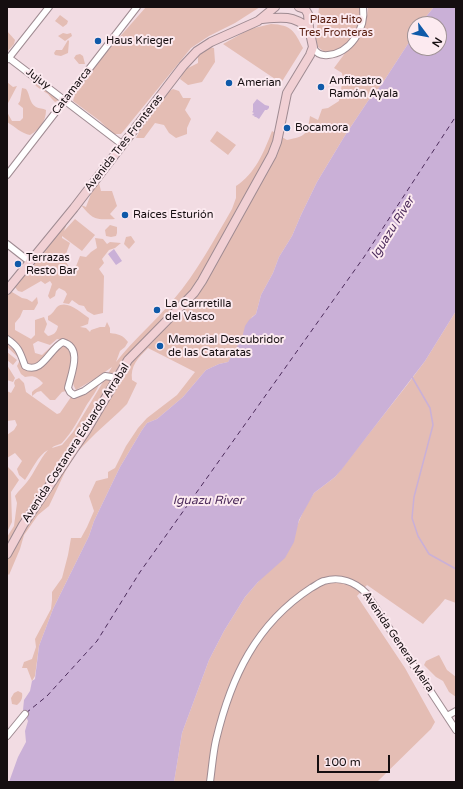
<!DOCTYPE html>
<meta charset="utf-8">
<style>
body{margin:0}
#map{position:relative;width:463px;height:789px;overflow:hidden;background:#f2dce3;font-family:"Varela Round",sans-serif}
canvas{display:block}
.frame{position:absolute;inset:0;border:8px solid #150e10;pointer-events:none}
.north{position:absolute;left:407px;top:16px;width:40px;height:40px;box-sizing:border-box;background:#fceaf0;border:1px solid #a09296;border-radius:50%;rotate:122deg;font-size:11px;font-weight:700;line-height:16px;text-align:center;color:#150e10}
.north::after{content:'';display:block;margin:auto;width:14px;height:18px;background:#0f5aa9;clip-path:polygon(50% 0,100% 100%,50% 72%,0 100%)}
.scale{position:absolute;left:317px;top:755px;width:73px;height:18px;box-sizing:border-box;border:2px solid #150e10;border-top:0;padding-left:5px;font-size:12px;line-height:14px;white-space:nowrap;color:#150e10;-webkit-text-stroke:3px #fceaf0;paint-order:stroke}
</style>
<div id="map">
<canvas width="463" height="789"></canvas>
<div class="frame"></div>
<div class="north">N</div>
<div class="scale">100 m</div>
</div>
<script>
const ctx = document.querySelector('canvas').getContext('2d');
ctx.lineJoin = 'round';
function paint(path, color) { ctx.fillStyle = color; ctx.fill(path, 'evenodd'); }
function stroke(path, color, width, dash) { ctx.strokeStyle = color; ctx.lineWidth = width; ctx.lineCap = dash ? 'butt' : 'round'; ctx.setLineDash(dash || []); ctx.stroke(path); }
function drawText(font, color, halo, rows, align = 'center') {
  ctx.font = font + ' "Varela Round",sans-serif'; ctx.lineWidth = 4; ctx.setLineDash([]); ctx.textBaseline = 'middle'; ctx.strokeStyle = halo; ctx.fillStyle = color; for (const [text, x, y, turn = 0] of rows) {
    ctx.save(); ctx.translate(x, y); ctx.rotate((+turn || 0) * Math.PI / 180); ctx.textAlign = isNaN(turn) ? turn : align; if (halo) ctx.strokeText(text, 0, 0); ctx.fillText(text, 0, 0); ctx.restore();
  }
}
const green = new Path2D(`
 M 146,7 L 260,7 L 235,23 L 209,36 L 191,48 L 121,134 L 113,134 L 100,121 L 73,101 L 77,87 L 94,66 Z
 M 319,7 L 360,7 L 362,16 L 358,28 L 353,37 L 342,48 L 327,54 L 318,47 L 316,39 Z
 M 367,7 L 434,7 L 420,24 L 415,24 L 415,33 L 382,84 L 368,101 L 344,137 L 317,182 L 301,215 L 292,236 L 279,257 L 273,273 L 261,295 L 256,314 L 252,317 L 235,352 L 228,362 L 219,364 L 206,370 L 183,397 L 157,419 L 147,423 L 142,430 L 120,467 L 94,521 L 89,536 L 53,609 L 39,646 L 35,676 L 32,681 L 27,668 L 22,668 L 24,662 L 32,659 L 36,647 L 35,639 L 51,609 L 52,600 L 52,592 L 62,578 L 68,555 L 71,538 L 81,538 L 87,527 L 94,511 L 89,496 L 96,481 L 108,478 L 108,472 L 115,468 L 126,446 L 138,428 L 147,418 L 177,395 L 195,372 L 148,348 C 138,358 130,366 132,380 L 137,383 L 127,404 L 119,412 L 96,433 L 77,452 L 65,472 L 49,506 L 38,515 L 24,535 L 20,549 L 9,575 L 7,573 L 7,537 L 14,526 L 17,503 L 15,496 C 19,490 23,487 27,482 C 35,472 39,460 48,450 C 38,455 32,470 25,480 L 19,475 L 17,469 L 22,461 L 15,453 L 7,458 L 7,435 L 14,430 L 17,425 L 15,420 L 7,421 L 7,391 L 11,393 L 15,386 L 14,383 L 15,380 L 19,378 L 24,383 L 26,392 L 57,414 L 60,413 L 71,397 L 100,382 C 97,391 91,398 86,406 C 79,419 72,432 62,443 C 59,445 54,445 52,448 L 62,445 L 73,432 L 112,367 C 101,375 88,383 76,390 C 73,385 71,378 72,372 C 72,366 76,361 76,356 C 78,345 66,340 57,339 L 50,345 L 38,341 L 33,344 L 35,353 L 42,355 L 56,342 L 58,341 L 59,342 L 38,364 L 31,366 L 26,364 L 7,337 L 7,294 L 12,289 L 12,292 L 22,298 L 27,299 L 32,302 L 37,297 L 38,303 L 34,310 L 23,310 L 20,317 L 15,323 L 15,330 L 31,339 L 35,335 L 35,320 L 44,317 L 47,324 L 44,332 L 48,336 C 54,335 57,332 58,326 L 48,320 L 48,316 C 53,314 54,310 57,307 C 67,299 81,313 89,318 L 88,324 L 80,327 L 86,328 L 90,332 L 91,330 L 100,327 L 105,327 L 107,322 L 110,328 L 110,333 C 118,334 123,335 128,342 L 125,347 L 120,351 L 116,362 C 133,340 156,321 174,299 C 197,272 214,240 232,209 L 236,198 L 236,186 C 255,174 264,152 272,131 L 287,140 C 306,136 307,135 310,116 L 318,120 L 322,109 L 328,108 L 339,101 L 343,78 L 342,73 L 334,68 L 357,37 L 366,22 L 368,8 Z
 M 60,15 L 68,21 L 67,24 L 63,27 L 55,21 Z
 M 271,24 C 292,25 294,31 303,48 L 281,83 L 223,44 L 250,29 Z
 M 7,31 L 15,40 L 14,44 L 7,52 Z
 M 63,33 L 67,34 L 71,33 L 72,36 L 65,41 L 58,36 Z
 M 68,40 L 69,41 L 68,53 L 61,56 L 55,55 L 54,53 L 56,50 L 62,50 Z
 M 208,47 L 214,48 L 215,62 L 202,82 L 188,85 L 180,79 L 184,70 L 198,63 L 198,52 Z
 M 80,54 L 83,56 L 85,64 L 79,64 L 74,58 L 76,55 Z
 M 30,76 L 59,96 L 59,100 L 55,102 C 52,99 50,97 48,94 C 41,89 31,85 30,76 Z
 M 7,82 L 13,87 L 17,86 L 7,105 Z
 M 22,88 L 26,89 C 30,94 29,103 36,107 C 39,109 43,108 46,110 C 46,121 40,129 30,135 C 22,134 14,126 7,122 L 7,112 L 12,121 L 20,121 L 23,118 L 23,108 L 18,104 L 20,101 Z
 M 173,89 L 179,91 L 183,98 L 191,98 L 185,110 L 191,119 L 187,128 L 187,134 L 176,138 L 169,133 L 164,125 L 155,123 L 144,138 L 136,138 L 145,120 L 152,114 L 154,106 L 163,95 Z
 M 217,131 L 236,145 L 228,155 L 210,141 Z
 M 99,183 L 101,191 L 112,191 L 117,206 L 110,214 L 115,219 C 96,220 93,220 81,205 L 86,207 L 92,191 Z
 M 75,219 L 95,235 L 82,251 L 62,236 L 62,238 L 70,243 L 64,259 L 69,267 L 69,272 L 75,269 L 80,256 L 86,257 L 91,252 L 97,248 L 95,238 L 103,239 L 107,244 L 110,242 L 121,243 L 115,248 L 109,250 L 102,259 L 104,263 L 99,269 L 104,276 L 103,313 L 94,315 L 87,311 L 84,306 L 79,305 L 72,300 L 69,304 L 63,303 L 67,294 L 65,291 L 59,288 L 56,291 L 55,296 L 50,299 L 48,296 L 52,284 L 50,281 L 45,284 L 41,281 L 22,292 L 18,291 L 14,286 L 64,225 L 66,226 L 64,231 Z
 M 110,225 L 117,227 L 117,233 L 116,236 L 111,237 L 106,236 L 105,230 Z
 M 131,236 L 135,242 L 129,249 L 124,244 L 126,237 Z
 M 456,311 L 456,603 L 445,599 C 438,608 430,615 423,624 L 367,585 L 357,596 L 405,668 L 435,722 L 431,729 L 377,782 L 174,782 L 182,733 L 209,660 L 224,631 L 245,597 L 258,582 L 297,526 L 305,507 L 314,493 L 335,477 L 407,385 L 425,361 Z
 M 7,341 L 16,349 L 23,366 L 28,370 L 35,369 L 62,344 L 71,350 L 73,356 L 68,376 L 69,381 L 66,391 L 62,392 L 55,400 L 50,400 L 41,391 L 37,392 L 32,396 L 32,392 C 36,388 39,388 43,383 C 37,377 34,375 25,377 L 21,374 L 17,366 L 19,362 L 19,358 L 7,347 Z
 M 7,352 L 17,360 L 13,365 L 7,360 Z
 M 7,365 L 15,378 L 13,382 L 7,380 Z
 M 7,466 L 13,472 L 19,480 L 11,492 L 12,522 L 7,532 Z
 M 439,655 L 447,670 L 456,677 L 456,697 L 449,692 L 443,681 L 436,677 L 424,665 L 426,661 Z
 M 18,691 L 22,693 C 23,698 21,702 17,705 L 12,704 L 11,698 L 14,693 Z`);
const water = new Path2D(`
 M 434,7 L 456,7 L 456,311 L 425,361 L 342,469 L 335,477 L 314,493 L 299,520 L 294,542 L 285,558 L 258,582 L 245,597 L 224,631 L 209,660 L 182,733 L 174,782 L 9,782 L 18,757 L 26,742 L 25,731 L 28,721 L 23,710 L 24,700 L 30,691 L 32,681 L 35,679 L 39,646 L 53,609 L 89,536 L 94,521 L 120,467 L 142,430 L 147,423 L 157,419 L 183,397 L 206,370 L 219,364 L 228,362 L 242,338 L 245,326 L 249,320 L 256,314 L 261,295 L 273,273 L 279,257 L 292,236 L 301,215 L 317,182 L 344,137 L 368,101 L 382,84 L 415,33 L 415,48 L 439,48 L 439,24 L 420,24 Z
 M 257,99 L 265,105 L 269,106 L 269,108 L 267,110 L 265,110 L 259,119 L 256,117 L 254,117 L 255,116 L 252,115 L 254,113 L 252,112 L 253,111 L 253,104 Z
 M 114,249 L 122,261 L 116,265 L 108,254 Z`);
const stream = new Path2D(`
 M 412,377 L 430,408 L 433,425 L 414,497 L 412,518 L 418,536 L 429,554 L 456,569`);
const ferry = new Path2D(`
 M 26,713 L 47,696 L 97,641 L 140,572 L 364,257 L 456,116`);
const street = new Path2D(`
 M 313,47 C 316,53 321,56 328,55 C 350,53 366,29 363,7
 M 9,58 L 123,145
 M 8,59 L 49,7
 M 7,175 L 137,7
 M 7,244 L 30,262
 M 7,339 C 19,347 20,352 25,366 C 42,375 50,348 63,342 C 83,348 71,374 68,388 L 70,392 L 74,395 L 84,391 L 105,376 L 118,378
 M 447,716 L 456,711
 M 7,736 L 25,714
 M 210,782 C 212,768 213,753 216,740 C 231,677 256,624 311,588 C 315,586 320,582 324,581 C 340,576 355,582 366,593 L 456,730`);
const secondary = new Path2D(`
 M 261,19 C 281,17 292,15 309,28
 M 7,290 L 74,208 L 183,66 L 197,51 L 211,42 L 258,21 L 275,7
 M 7,554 L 23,525 L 86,431 L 128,360 L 194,293 L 202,281 L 272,155 L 277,142 L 287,93 L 310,55 L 313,47 L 309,28 L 308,14 L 305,9 L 299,7`);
const markers = [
 [98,41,4,"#0f5aa9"],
 [229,83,4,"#0f5aa9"],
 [321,87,4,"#0f5aa9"],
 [287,128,4,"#0f5aa9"],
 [125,215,4,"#0f5aa9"],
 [18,264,4,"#0f5aa9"],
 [157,310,4,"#0f5aa9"],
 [160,346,4,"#0f5aa9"]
];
const parkNames = [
 ["Plaza Hito",336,20],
 ["Tres Fronteras",336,33]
];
const poiNames = [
 ["Haus Krieger",106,41],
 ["Anfiteatro",329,81],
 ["Ramón Ayala",329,94],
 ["Amerian",237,83],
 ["Bocamora",295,128],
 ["Raíces Esturión",133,215],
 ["Terrazas",26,258],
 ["Resto Bar",26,271],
 ["La Carrretilla",165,304],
 ["del Vasco",165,317],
 ["Memorial Descubridor",168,340],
 ["de las Cataratas",168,353]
];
const streetNames = [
 ["Jujuy",38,79,37],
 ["Catamarca",72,91,-52],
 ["Avenida Tres Fronteras",124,143,-52],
 ["Avenida Costanera Eduardo Arrabal",76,443,-57],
 ["Avenida General Meira",398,642,56]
];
const waterNames = [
 ["Iguazu River",393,228,-58],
 ["Iguazu River",208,501]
];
paint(green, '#e4bdb4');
paint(water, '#cab0d7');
stroke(stream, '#cab0d7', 1.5);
stroke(ferry, '#4c2b5b', 1, [5, 4]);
stroke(street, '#9f8b92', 8);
stroke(secondary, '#9f8b92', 10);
stroke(street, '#fff', 6);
stroke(secondary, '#f1d0d4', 8);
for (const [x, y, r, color] of markers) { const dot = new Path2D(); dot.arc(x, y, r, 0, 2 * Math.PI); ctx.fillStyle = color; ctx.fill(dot); stroke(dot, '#fceaf0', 1.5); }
drawText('11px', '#581e10', '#fceaf0', parkNames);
drawText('11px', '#150e10', '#fceaf0', poiNames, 'left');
drawText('11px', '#150e10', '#fceaf0', streetNames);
drawText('italic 12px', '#4c2b5b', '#fceaf0', waterNames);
</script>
